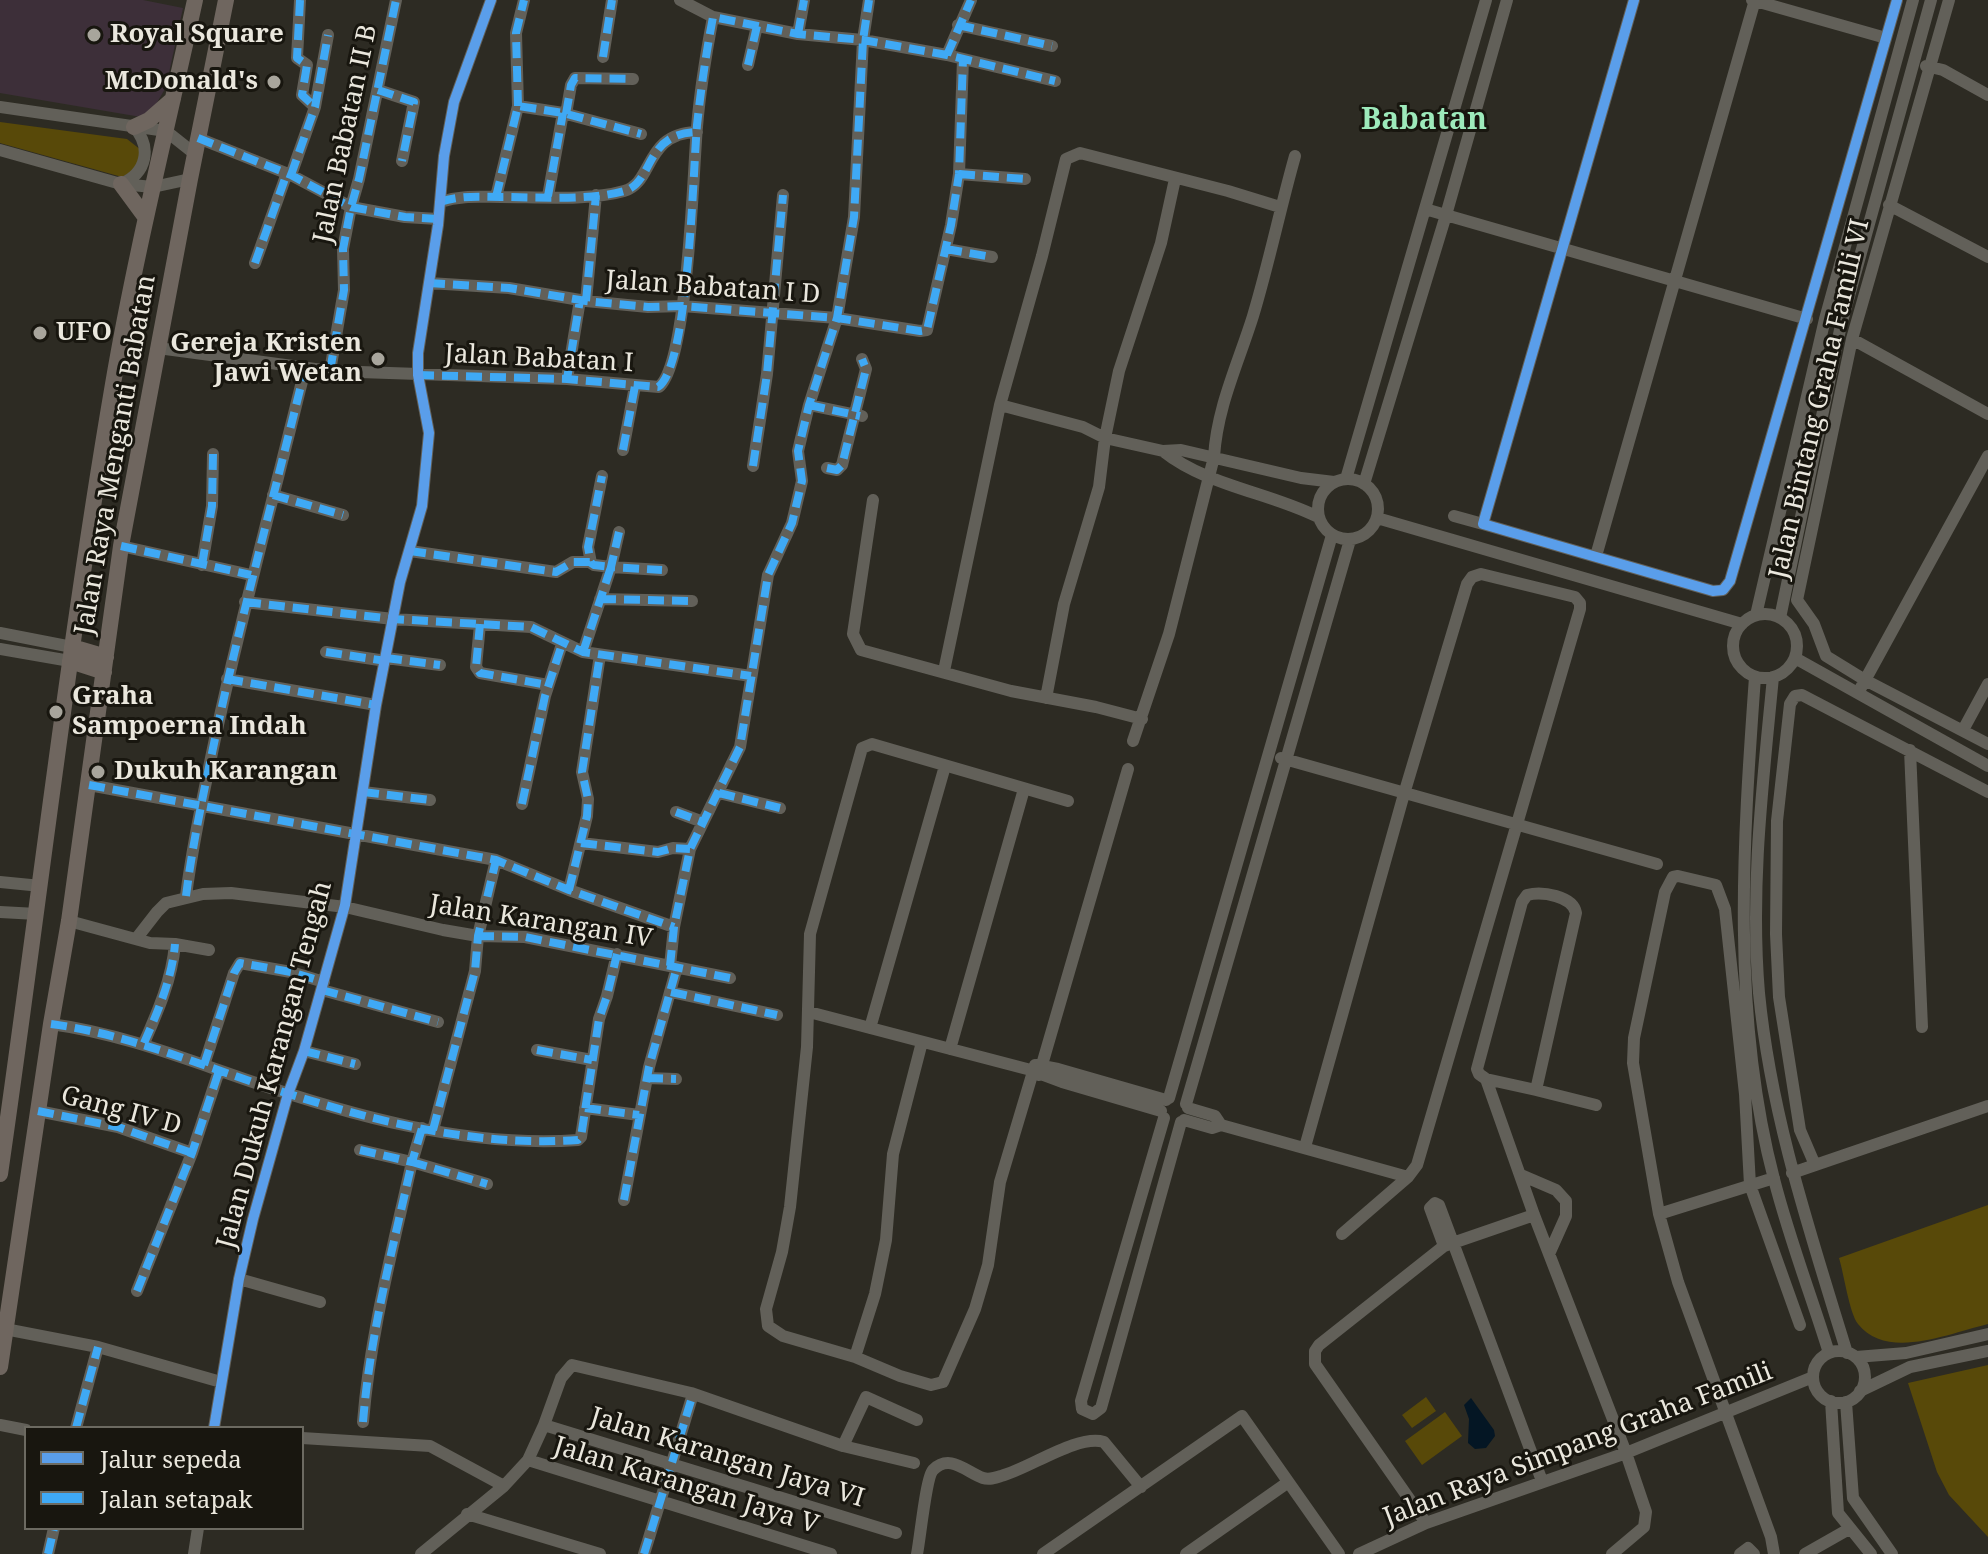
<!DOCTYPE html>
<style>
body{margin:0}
#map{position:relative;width:1988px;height:1554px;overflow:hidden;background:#2d2b23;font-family:"Noto Serif",serif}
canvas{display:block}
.legend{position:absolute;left:24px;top:1426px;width:280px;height:104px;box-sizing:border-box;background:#18160f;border:2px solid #6c6a61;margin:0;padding:10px 14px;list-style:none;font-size:24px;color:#eae7dd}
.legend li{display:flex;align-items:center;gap:16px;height:40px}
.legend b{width:40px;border:2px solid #6c6a61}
</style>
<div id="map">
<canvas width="1988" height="1554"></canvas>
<ul class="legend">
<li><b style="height:10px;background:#5a9eea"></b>Jalur sepeda</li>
<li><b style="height:10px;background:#3fa9f5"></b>Jalan setapak</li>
</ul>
</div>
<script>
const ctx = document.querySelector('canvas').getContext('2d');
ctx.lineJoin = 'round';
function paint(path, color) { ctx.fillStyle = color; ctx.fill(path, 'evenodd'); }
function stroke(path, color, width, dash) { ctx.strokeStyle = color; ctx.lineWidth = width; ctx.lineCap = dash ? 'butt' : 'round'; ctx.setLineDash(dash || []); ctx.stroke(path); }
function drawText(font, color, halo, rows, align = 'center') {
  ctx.font = font + ' "Noto Serif",serif'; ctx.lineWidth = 6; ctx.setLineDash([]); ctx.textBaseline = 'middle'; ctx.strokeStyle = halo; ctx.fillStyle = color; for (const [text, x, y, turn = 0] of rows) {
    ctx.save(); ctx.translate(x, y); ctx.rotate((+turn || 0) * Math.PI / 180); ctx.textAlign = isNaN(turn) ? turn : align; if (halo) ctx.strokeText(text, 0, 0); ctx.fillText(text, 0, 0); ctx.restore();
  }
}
const commercial = new Path2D(`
 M 0,0 L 143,0 L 183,8 L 166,87 L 154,108 L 141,117 L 0,93 Z`);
const green = new Path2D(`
 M 0,122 L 127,139 L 141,150 L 140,167 L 122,177 L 0,143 Z
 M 1988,1205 L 1988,1324 C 1950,1333 1887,1361 1858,1324 C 1849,1312 1844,1274 1839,1258 Z
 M 1988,1365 L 1988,1537 L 1949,1495 L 1937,1472 L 1908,1383 Z
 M 1426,1397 L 1436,1411 L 1412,1428 L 1402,1415 Z
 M 1445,1412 L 1462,1436 L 1422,1465 L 1405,1441 Z`);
const water = new Path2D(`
 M 1471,1398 L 1494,1430 L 1495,1436 L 1486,1448 L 1475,1449 L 1468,1443 L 1469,1419 L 1464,1405 Z`);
const minor = new Path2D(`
 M 300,0 L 297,58 L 307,65 L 302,95 L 315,107
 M 680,0 L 713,17 L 798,34 L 863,40 L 947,55 L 1055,81
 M 1634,0 L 1483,524 L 1713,591 L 1723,590 L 1730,581 L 1897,0
 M 1752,0 L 1886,38
 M 1949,0 L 1852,339 L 1797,600 L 1814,624 L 1826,656 L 1865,680 L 1988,744
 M 958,25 L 1052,46
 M 798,34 L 804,0
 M 947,55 L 971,0
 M 603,57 L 612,0
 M 748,65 L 757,26
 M 1926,66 L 1943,70 L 1988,95
 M 378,90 L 414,102 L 402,161
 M 518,106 L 516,33 L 524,0
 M 0,107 L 166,131 L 195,154
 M 566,114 L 571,85 L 575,78 L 633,79
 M 198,138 L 291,175 L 351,207 L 405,217 L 438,219
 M 0,150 L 121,184 L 153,187 L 190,179
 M 959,174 L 1025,179
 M 291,175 L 315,107 L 328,35
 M 121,184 C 147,173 152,147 134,127
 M 548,196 L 563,113
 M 496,197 L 518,106 L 563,113 L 641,134
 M 440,202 C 462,195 479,197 501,197 C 538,197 589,201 624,191 C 654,183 644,133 697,132
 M 1889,205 L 1988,257
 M 1425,209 L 1807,319
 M 946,249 L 992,257
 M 255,263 L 287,173
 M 429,283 L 509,288 L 586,301 L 648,307 L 682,306 L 837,318 L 920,331 L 927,330 L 951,225 L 959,174 L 963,59
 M 586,301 L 596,195
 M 1852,339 L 1988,414
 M 158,348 L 330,371 L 567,379 L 659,387 C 688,363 693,171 697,127 C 700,90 706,54 713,17
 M 330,371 L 344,290 L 343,249 L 351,207 L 359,179 L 396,0
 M 567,379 L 580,300
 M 809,405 L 862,416
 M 1000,405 L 1083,427 L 1105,438 L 1163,451
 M 623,450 L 635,386
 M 753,466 L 767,374 L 783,195
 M 827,468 L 837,470 L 842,465 L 866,369 L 862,359
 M 1346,479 L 1486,0
 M1318 509a30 30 0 1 1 60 0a30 30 0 1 1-60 0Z
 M 1364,484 L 1446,215 L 1507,0
 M 273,495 L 343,515
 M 873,500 L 853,634 L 861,650 L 1011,691 L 1096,707 L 1142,719
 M 1454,516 L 1483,524
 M 1318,517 C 1268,492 1207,486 1163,451 L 1181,450 L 1301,478 L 1334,482
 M 1377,518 L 1742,624
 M 619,532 L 611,567 L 662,570
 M 121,546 L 251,575
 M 410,551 L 556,572 L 573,562 L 590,562
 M 1596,556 L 1755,0
 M 202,565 L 212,506 L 213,454
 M 600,599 L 692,601
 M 245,602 L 393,619 L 531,627 L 583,652 L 751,676
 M1733 646a32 32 0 1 1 64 0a32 32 0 1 1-64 0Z
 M 1756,615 L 1825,319 L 1913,0
 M 1780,618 L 1841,325 L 1931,0
 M 480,624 L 476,667 L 480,673 L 548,685
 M 0,633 L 72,647
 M 0,649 L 70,661
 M 326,652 L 386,661
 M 583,652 L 611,567 L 594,565 L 591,563 L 588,547 L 602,476
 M 386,658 L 440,665
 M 1795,658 L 1988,766
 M 944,671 L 1000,405 L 1042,256 L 1066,159 L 1080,153 L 1228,191 L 1280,207
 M 1755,677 C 1743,844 1731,1015 1774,1179 C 1789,1238 1811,1295 1829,1353
 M 1773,677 C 1763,782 1750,887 1759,993 C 1771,1117 1811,1235 1847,1353
 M 227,679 L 376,705
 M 1858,693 L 1988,456
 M 1046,698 L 1064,604 L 1099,487 L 1105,438 L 1119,371 L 1161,243 L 1175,179
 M 1963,730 L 1988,684
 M 1133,741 L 1169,634 L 1214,457 C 1217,407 1238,364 1253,316 C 1269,263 1280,209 1295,156
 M 1910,750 L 1922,1027
 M 1281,758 L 1657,864
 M 89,785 L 496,860 L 569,890 L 674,927
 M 363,792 L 430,800
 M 719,793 L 780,808
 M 522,804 L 545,696 L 562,644
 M 676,812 L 703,822
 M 581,843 L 658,852 L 673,848 L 690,849
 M 0,882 L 41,886
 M 569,890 L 587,816 L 588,799 L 582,772 L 600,655
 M 186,896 C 192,848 202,800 212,753 C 239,623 274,497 305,369
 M 0,912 L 37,914
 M 69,921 L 150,943 L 175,944 L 209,950
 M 136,939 L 157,912 L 166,903 L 203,894 L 231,893 L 345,907 L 443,930 L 478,936 L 525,937 L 730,978
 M 670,966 L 674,927 L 690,849 L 740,747 L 768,575 L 792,523 L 802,481 L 798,451 L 809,405 L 837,318 L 854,217 L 863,40 L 869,0
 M 322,990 L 438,1022
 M 671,992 L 777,1015
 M 809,1012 L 1027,1069 L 1062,1082 L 1161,1111
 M 51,1024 C 118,1033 180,1057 244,1079 C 349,1115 466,1148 578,1140 L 581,1137 L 599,1019 L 607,996 L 617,954
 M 870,1028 L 945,766
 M 144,1043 C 158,1011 172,979 175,944
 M 950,1049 L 1024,789
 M 537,1050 L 592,1060
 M 304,1051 L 355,1064
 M 204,1065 L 234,973 L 240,963 L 291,972 L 324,982
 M 1035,1065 L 1000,1182 L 988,1265 L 975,1309 L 943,1382 L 931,1385 L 900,1376 L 855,1357 L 783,1336 L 768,1326 L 766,1309 L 782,1252 L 790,1207 L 807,1047 L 810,934 L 862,748 L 872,744 L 1068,801
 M 1037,1065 L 1058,1069 L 1166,1100
 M 1039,1075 L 1128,769
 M 647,1078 L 676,1079
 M 1486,1079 L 1536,1090
 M 1169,1098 L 1332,535
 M 1186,1104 L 1350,540
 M 1596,1105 L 1536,1090 L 1576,913 C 1573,896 1542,891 1527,895 L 1522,902 L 1477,1069 L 1479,1074 L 1486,1079 L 1534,1215 L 1626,1453 L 1646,1512 L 1644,1527 L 1612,1554
 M 585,1108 L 639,1115
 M 38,1111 L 118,1127 L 192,1153
 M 1164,1118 L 1081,1401 L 1082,1409 L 1093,1414 L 1101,1408 L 1181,1122
 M 1184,1120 L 1212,1128 L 1221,1125 L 1215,1116 L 1188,1108
 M 1221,1125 L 1408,1177
 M 433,1130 L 475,971 L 478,936 L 496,860
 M 1305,1147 L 1404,794 L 1467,584 L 1472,577 L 1481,574 L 1575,597 L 1580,603 L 1580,609 L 1417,1165 L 1408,1177 L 1342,1234
 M 360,1150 L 412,1162 L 422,1128
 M 1815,1165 L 1800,1130 L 1779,997 L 1776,934 L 1777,821 L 1790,704 L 1795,696 L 1802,695 L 1988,792
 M 1792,1173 L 1988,1106
 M 1521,1175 L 1556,1190 L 1566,1201 L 1566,1216 L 1549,1254
 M 624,1200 L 649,1067 L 677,967
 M 1659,1214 L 1774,1178
 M 1444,1246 L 1430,1208 L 1435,1203 L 1439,1205 L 1542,1481
 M 239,1279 L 320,1302
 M 137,1291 L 192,1153 L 219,1071
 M 5,1329 L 98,1347 L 221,1382
 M1813 1377a26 26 0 1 1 52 0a26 26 0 1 1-52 0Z
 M 855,1357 L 875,1294 L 886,1240 L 893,1154 L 922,1042
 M 1856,1357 L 1906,1353 L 1988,1334
 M 1860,1391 L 1910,1367 L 1988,1351
 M 1831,1401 L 1838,1513 L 1871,1554
 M 1846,1402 L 1853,1498 L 1892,1554
 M 363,1422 C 370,1334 393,1248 412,1162 L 487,1184
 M 0,1425 L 26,1430
 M 544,1425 L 896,1533
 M 76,1428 L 98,1347
 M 214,1428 L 239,1279 L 253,1219 L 288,1094 L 304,1051 L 345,905 L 376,705 L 400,582 L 422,506 L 429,433 L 418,375 L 418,353 L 438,225 L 444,156 L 454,102 L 491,0
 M 302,1438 L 430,1446 L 504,1486
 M 843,1446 L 866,1397 L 917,1420
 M 528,1460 L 831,1554
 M 467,1514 L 600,1554
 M 1426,1523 L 1315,1364 L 1315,1351 L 1319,1345 L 1444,1246 L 1534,1215
 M 48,1554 L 54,1528
 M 194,1554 L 198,1528
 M 421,1554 L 504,1486 L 528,1460 L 544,1425 L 561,1378 L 572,1365 L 691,1393 L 843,1446 L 914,1463
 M 644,1554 L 693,1394
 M 917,1554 C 920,1540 926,1477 933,1470 C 950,1453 966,1472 983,1478 C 989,1480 995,1478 1001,1476 C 1029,1469 1077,1434 1104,1442 L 1141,1487
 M 1043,1554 L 1242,1416 L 1339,1554
 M 1186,1554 L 1287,1483
 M 1359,1554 L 1426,1523 L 1626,1453 L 1813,1377
 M 1740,1554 L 1748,1548 L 1754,1554
 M 1774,1554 L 1771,1537 L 1678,1282 L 1659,1214 L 1633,1063 L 1634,1038 L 1665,892 L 1673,877 L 1678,876 L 1716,885 L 1725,909 L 1745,1094 L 1750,1185 L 1800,1325
 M 1805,1554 L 1849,1529`);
const major = new Path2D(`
 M 134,127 L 149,120 L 173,99
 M 121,184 L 146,218
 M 72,647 L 106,657
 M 70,661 L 104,672
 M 0,1174 C 38,911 68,647 113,384 C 135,255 167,128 195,0
 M 0,1367 L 51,1024 L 69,921 L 121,546 L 190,179 L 226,0`);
const quiet = new Path2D(`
 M 300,0 L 297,58 L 307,65 L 302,95 L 315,107
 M 958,25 L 1052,46
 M 798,34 L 804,0
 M 947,55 L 971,0
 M 603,57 L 612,0
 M 748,65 L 757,26
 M 378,90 L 414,102 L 402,161
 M 518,106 L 516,33 L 524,0
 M 566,114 L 571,85 L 575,78 L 633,79
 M 198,138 L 291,175 L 351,207 L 405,217 L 438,219
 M 959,174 L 1025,179
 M 291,175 L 315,107 L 328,35
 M 548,196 L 563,113
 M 496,197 L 518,106 L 563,113 L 641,134
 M 440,202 C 462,195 479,197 501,197 C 538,197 589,201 624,191 C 654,183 644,133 697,132
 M 946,249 L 992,257
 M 255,263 L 287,173
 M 429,283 L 509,288 L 586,301 L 648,307 L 682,306 L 837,318 L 920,331 L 927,330 L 951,225 L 959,174 L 963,59
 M 586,301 L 596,195
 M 330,371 L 344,290 L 343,249 L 351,207 L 359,179 L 396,0
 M 418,375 L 567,379 L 658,387 C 689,367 693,169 697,125 C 701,89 706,53 713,17 L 798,34 L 863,40 L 947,55 L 1055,81
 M 567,379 L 580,300
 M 809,405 L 860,416
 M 623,450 L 635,386
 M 753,466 L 767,374 L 783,195
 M 827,468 L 837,470 L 842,465 L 866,369 L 862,359
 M 273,495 L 343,515
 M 619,532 L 611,567 L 662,570
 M 121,546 L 251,575
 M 410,551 L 556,572 L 573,562 L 590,562
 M 202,565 L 212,506 L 213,454
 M 600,599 L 692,601
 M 245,602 L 393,619 L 531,627 L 583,652 L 751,676
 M 480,624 L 476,667 L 480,673 L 548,685
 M 326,652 L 386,661
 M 583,652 L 611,567 L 594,565 L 591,563 L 588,547 L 602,476
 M 386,658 L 440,665
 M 227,679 L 376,705
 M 89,785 L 496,860 L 569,890 L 674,927
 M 363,792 L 430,800
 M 719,793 L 780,808
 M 522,804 L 545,696 L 562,644
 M 676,812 L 703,822
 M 581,843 L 658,852 L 673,848 L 690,849
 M 569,890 L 587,816 L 588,799 L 582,772 L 600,655
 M 186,896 C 192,848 202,800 212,753 C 239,623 274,497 305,369
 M 478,936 L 525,937 L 730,978
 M 670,966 L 674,927 L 690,849 L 740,747 L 768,575 L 792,523 L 802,481 L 798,451 L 809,405 L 837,318 L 854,217 L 863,40 L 869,0
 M 322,990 L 438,1022
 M 671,992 L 777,1015
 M 51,1024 C 118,1033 180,1057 244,1079 C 349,1115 466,1148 578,1140 L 581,1137 L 599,1019 L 607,996 L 617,954
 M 144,1043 C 158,1011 172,979 175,944
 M 537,1050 L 592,1060
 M 304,1051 L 355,1064
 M 204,1065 L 234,973 L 240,963 L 291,972 L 324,982
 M 647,1078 L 676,1079
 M 585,1108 L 639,1115
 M 38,1111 L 118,1127 L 192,1153
 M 433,1130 L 475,971 L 478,936 L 496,860
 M 360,1150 L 412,1162 L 422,1128
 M 624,1200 L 649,1067 L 677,967
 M 137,1291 L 192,1153 L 219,1071
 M 363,1422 C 370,1334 393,1248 412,1162 L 487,1184
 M 76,1428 L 98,1347
 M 48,1554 L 54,1528
 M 644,1554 L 693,1394`);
const cycleway = new Path2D(`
 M 1634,0 L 1483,524 L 1713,591 L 1723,590 L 1730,581 L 1897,0
 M 214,1428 L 239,1279 L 253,1219 L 288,1094 L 304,1051 L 345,905 L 376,705 L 400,582 L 422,506 L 429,433 L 418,375 L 418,353 L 438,225 L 444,156 L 454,102 L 491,0`);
const markers = [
 [94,35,8,"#a8a59c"],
 [274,82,8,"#a8a59c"],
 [40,333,8,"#a8a59c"],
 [378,359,8,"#a8a59c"],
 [56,712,8,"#a8a59c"],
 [98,772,8,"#a8a59c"]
];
const poiNames = [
 ["Royal Square",110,35],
 ["McDonald's",258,82,"right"],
 ["UFO",56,333],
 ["Gereja Kristen",362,344,"right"],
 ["Jawi Wetan",362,374,"right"],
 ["Graha",72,697],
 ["Sampoerna Indah",72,727],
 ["Dukuh Karangan",114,772]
];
const streetNames = [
 ["Jalan Babatan II B",346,134,-78],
 ["Jalan Babatan I D",713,288,4],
 ["Jalan Babatan I",539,359,3],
 ["Jalan Bintang Graha Famili VI",1820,399,-77],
 ["Jalan Raya Menganti Babatan",116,455,-80],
 ["Jalan Karangan IV",541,922,9],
 ["Jalan Dukuh Karangan Tengah",275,1065,-75],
 ["Gang IV D",121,1111,15],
 ["Jalan Raya Simpang Graha Famili",1578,1445,-21],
 ["Jalan Karangan Jaya VI",727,1458,17],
 ["Jalan Karangan Jaya V",686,1486,17]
];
const quarterNames = [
 ["Babatan",1424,120]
];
paint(commercial, '#3d2f39');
paint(green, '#584909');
paint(water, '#041624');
stroke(minor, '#626059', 12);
stroke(major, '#6f665f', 16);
stroke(quiet, '#3fa9f5', 8, [16, 8]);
stroke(cycleway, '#5a9eea', 10);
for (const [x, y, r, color] of markers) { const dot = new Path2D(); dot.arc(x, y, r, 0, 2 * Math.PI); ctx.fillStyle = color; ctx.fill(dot); stroke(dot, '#18160f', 3); }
drawText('bold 26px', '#eae7dd', '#18160f', poiNames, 'left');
drawText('26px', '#eae7dd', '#18160f', streetNames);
drawText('bold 30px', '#9deabb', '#18160f', quarterNames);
</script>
